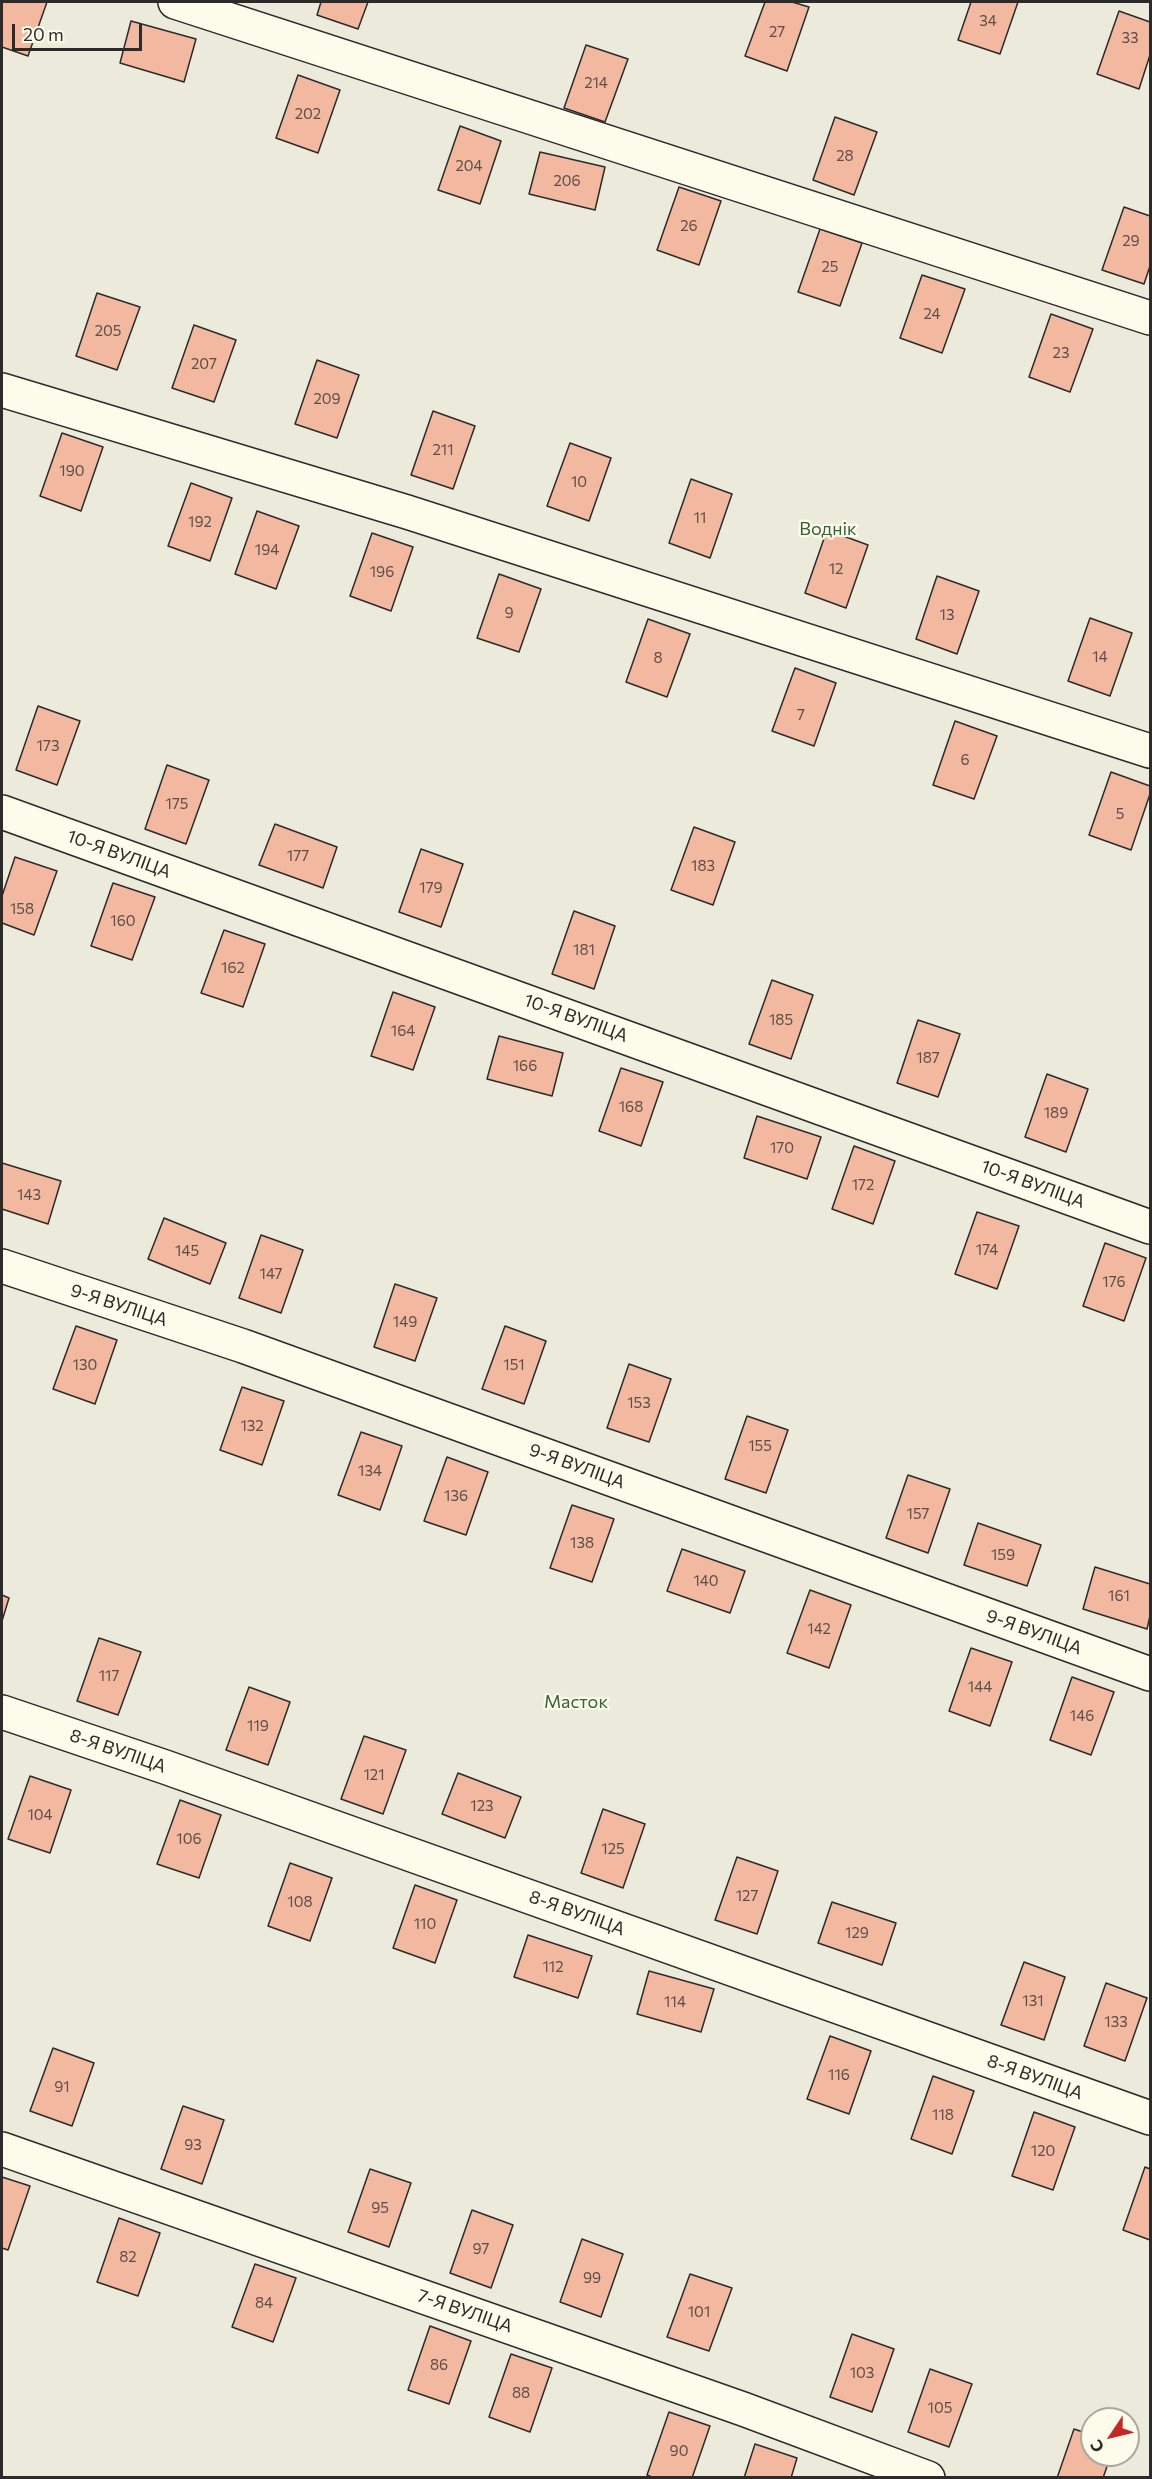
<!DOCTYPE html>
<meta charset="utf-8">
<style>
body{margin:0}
#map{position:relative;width:1152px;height:2479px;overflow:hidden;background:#fdfbea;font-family:Commissioner,sans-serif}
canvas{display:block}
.frame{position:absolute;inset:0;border:3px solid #2b2b2b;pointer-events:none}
.north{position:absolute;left:1080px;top:2407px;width:60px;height:60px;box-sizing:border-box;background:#fdfbea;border:2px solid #a9a89e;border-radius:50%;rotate:235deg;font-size:16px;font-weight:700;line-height:24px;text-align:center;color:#2b2b2b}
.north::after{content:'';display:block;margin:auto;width:21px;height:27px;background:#c62828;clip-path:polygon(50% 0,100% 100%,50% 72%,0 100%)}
.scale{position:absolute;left:12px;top:24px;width:130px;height:27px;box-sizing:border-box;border:3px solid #2b2b2b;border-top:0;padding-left:8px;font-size:18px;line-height:21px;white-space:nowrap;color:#2b2b2b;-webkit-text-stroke:4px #fdfbea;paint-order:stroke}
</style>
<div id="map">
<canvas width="1152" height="2479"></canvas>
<div class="frame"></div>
<div class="north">С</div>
<div class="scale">20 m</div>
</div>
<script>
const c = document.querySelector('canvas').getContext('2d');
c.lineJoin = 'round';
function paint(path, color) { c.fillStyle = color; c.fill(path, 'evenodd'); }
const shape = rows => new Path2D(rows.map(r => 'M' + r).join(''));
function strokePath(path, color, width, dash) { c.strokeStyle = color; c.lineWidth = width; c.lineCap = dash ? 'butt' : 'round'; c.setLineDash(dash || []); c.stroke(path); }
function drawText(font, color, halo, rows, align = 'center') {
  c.font = font + ' Commissioner,sans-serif'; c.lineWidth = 4.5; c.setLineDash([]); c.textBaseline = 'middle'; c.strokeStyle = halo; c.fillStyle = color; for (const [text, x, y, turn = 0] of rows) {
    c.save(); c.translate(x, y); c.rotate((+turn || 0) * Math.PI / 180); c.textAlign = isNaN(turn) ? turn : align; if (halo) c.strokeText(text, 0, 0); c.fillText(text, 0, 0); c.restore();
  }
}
const green = shape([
 [2,2,1150,2,1150,2477,2,2478,2,2],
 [1092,2419,1128,2419,1128,2455,1092,2455,1092,2419]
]);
paint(green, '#ecebdb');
strokePath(green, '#74746e', 1.5);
const building = shape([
 [2,2,47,2,28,56,2,47,2,2],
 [321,2,368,2,358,29,317,15,321,2],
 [765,2,792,2,809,7,787,71,745,56,765,2],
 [971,2,1018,2,1000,54,958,40,971,2],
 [1119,11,1150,22,1150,55,1139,89,1097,74,1119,11],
 [131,21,196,39,184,82,120,63,131,21],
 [586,45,628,59,605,122,564,108,586,45],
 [298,75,340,90,318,153,276,138,298,75],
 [835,117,877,132,854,195,813,180,835,117],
 [460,126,501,141,480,204,438,190,460,126],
 [540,152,605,167,595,210,529,194,540,152],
 [679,187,721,201,699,265,657,250,679,187],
 [1124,207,1150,216,1150,266,1144,284,1102,270,1124,207],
 [820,229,862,243,840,306,798,292,820,229],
 [922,275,965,289,942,353,900,338,922,275],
 [97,293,140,307,117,370,76,356,97,293],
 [1051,314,1093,329,1070,392,1029,377,1051,314],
 [194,325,236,340,214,402,172,388,194,325],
 [317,360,359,375,337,438,295,424,317,360],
 [433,411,475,426,453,489,411,475,433,411],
 [62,433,103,447,81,511,40,496,62,433],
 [570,443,611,458,589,521,547,506,570,443],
 [691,479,732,494,710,558,669,543,691,479],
 [191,483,232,498,210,561,168,546,191,483],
 [257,511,299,526,276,589,235,574,257,511],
 [827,530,868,545,846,608,805,593,827,530],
 [372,533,413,547,391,611,350,596,372,533],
 [499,574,541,589,519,652,477,638,499,574],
 [937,576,979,591,957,654,916,639,937,576],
 [1090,618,1132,633,1110,696,1068,681,1090,618],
 [648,619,690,634,667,697,626,682,648,619],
 [795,668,836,683,814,746,772,731,795,668],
 [38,706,80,721,57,785,16,770,38,706],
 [955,721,997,736,974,799,933,785,955,721],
 [167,765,209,780,186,844,145,829,167,765],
 [1111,772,1150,786,1150,794,1131,850,1089,835,1111,772],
 [275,824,337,847,323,888,259,865,275,824],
 [694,827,735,842,713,905,671,890,694,827],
 [421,849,463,864,441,927,399,912,421,849],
 [15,857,57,871,34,935,2,923,2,896,15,857],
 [113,883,155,897,132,960,91,946,113,883],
 [574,911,615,926,594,989,552,974,574,911],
 [224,930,265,944,243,1007,201,993,224,930],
 [772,980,813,995,791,1059,749,1044,772,980],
 [393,992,435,1007,413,1070,371,1056,393,992],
 [918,1020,960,1034,938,1097,897,1083,918,1020],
 [499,1036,563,1053,552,1096,487,1079,499,1036],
 [621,1068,663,1082,641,1146,599,1131,621,1068],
 [1047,1074,1088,1089,1066,1152,1025,1137,1047,1074],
 [757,1116,821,1137,807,1179,744,1158,757,1116],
 [854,1146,895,1161,873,1224,832,1209,854,1146],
 [2,1163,61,1181,48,1224,2,1209,2,1163],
 [977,1212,1019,1226,997,1289,955,1274,977,1212],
 [164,1218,226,1243,210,1284,148,1259,164,1218],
 [261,1235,303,1250,281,1313,239,1298,261,1235],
 [1105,1243,1146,1258,1124,1321,1083,1306,1105,1243],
 [395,1284,437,1298,415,1361,374,1347,395,1284],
 [76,1326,117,1340,95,1404,53,1389,76,1326],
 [505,1326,546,1341,524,1404,482,1389,505,1326],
 [629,1364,671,1379,649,1442,607,1428,629,1364],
 [242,1387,284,1401,262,1465,220,1450,242,1387],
 [747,1416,788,1430,766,1493,725,1479,747,1416],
 [361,1432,402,1446,380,1510,338,1495,361,1432],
 [447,1457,488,1472,466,1535,424,1521,447,1457],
 [908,1475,950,1489,928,1553,886,1538,908,1475],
 [572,1505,614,1519,592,1582,550,1568,572,1505],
 [978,1523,1041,1545,1027,1586,964,1565,978,1523],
 [682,1549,745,1571,730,1613,667,1591,682,1549],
 [1095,1567,1150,1584,1150,1616,1147,1629,1083,1609,1095,1567],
 [810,1590,851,1605,829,1668,787,1653,810,1590],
 [2,1595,9,1598,2,1621,2,1595],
 [99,1638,141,1652,118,1715,77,1701,99,1638],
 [971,1648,1012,1662,990,1726,949,1711,971,1648],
 [1072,1677,1114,1692,1091,1755,1050,1740,1072,1677],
 [249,1687,290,1702,268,1765,226,1750,249,1687],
 [364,1736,406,1750,383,1814,341,1799,364,1736],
 [458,1773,521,1797,505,1838,442,1814,458,1773],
 [30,1776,71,1790,50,1853,8,1839,30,1776],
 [180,1800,221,1815,199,1878,157,1864,180,1800],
 [603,1809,645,1824,623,1888,581,1873,603,1809],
 [737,1857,778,1871,757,1934,715,1920,737,1857],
 [290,1863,332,1878,310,1941,268,1926,290,1863],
 [415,1885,457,1900,435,1963,393,1948,415,1885],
 [832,1902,896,1923,882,1965,818,1943,832,1902],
 [528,1935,592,1956,578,1998,514,1977,528,1935],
 [1024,1962,1065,1977,1044,2040,1001,2025,1024,1962],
 [649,1971,714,1989,701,2032,637,2014,649,1971],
 [1106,1983,1147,1998,1125,2061,1084,2046,1106,1983],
 [830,2036,871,2051,849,2114,807,2099,830,2036],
 [53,2048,94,2063,72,2126,30,2111,53,2048],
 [933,2076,974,2091,952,2154,911,2139,933,2076],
 [183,2106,224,2120,202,2184,161,2169,183,2106],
 [1034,2112,1075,2127,1053,2190,1012,2176,1034,2112],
 [1145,2167,1150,2169,1150,2240,1123,2230,1145,2167],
 [370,2169,411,2183,389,2247,348,2232,370,2169],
 [2,2177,30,2186,8,2250,2,2248,2,2177],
 [472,2210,513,2225,491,2288,450,2273,472,2210],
 [119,2218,160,2233,138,2296,97,2282,119,2218],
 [582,2239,623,2254,601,2317,560,2302,582,2239],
 [255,2264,296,2278,273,2342,232,2327,255,2264],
 [690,2274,732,2288,709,2351,667,2337,690,2274],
 [430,2326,471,2341,449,2404,408,2390,430,2326],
 [852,2334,894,2349,872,2412,830,2397,852,2334],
 [511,2354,552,2368,530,2432,489,2417,511,2354],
 [930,2369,972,2384,949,2447,908,2432,930,2369],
 [669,2412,710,2426,692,2478,654,2478,647,2475,669,2412],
 [1074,2429,1092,2435,1092,2455,1111,2455,1103,2478,1057,2478,1074,2429],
 [755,2444,797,2458,791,2478,744,2478,755,2444]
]);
paint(building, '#f2b8a0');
strokePath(building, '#2b2b2b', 1.5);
const minor = shape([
 [175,2,1150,318],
 [2,390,407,512,1150,751],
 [2,812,1150,1227],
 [2,1266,243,1346,1150,1674],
 [2,1712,165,1767,1150,2118],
 [2,2149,743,2409,928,2478]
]);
strokePath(minor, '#2b2b2b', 36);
strokePath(minor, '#fdfbea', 33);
drawText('15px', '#5d4e48', null, [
 ["34",988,21],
 ["27",777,32],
 ["33",1130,38],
 ["214",596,83],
 ["202",308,114],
 ["28",845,156],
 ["204",469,166],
 ["206",567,181],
 ["26",689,226],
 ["29",1131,241],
 ["25",830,267],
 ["24",932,314],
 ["205",108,331],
 ["23",1061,353],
 ["207",204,364],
 ["209",327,399],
 ["211",443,450],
 ["190",72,471],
 ["10",579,482],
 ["11",700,518],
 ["192",200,522],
 ["194",267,550],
 ["12",836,569],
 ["196",382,572],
 ["9",509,613],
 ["13",947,615],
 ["14",1100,657],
 ["8",658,658],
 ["7",801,715],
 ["173",48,746],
 ["6",965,760],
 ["175",177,804],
 ["5",1120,814],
 ["177",298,856],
 ["183",703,866],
 ["179",431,888],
 ["158",22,909],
 ["160",123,921],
 ["181",584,950],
 ["162",233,968],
 ["185",781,1020],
 ["164",403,1031],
 ["187",928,1058],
 ["166",525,1066],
 ["168",631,1107],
 ["189",1056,1113],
 ["170",782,1148],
 ["172",863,1185],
 ["143",29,1195],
 ["174",987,1250],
 ["145",187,1251],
 ["147",271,1274],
 ["176",1114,1282],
 ["149",405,1322],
 ["130",85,1365],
 ["151",514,1365],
 ["153",639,1403],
 ["132",252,1426],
 ["155",760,1446],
 ["134",370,1471],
 ["136",456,1496],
 ["157",918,1514],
 ["138",582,1543],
 ["159",1003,1555],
 ["140",706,1581],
 ["161",1119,1596],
 ["142",819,1629],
 ["117",109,1676],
 ["144",980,1687],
 ["146",1082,1716],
 ["119",258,1726],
 ["121",374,1775],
 ["123",482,1806],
 ["104",40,1815],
 ["106",189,1839],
 ["125",613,1849],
 ["127",747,1896],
 ["108",300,1902],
 ["110",425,1924],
 ["129",857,1933],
 ["112",553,1967],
 ["131",1033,2001],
 ["114",675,2002],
 ["133",1116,2022],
 ["116",839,2075],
 ["91",62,2087],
 ["118",943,2115],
 ["93",193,2145],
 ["120",1043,2151],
 ["95",380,2208],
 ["97",481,2249],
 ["82",128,2257],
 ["99",592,2278],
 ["84",264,2303],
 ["101",699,2312],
 ["86",439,2365],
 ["103",862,2373],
 ["88",521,2393],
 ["105",940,2408],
 ["90",679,2451]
]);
drawText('18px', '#34623c', '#fdfbea', [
 ["Воднік",828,529],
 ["Масток",576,1702]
]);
drawText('18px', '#2b2b2b', '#fdfbea', [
 ["10-Я ВУЛІЦА",119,854,20],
 ["10-Я ВУЛІЦА",576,1018,20],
 ["10-Я ВУЛІЦА",1033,1184,20],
 ["9-Я ВУЛІЦА",119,1305,18],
 ["9-Я ВУЛІЦА",577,1466,20],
 ["9-Я ВУЛІЦА",1034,1632,20],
 ["8-Я ВУЛІЦА",118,1751,19],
 ["8-Я ВУЛІЦА",577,1913,20],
 ["8-Я ВУЛІЦА",1035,2077,20],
 ["7-Я ВУЛІЦА",465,2311,19]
]);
</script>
